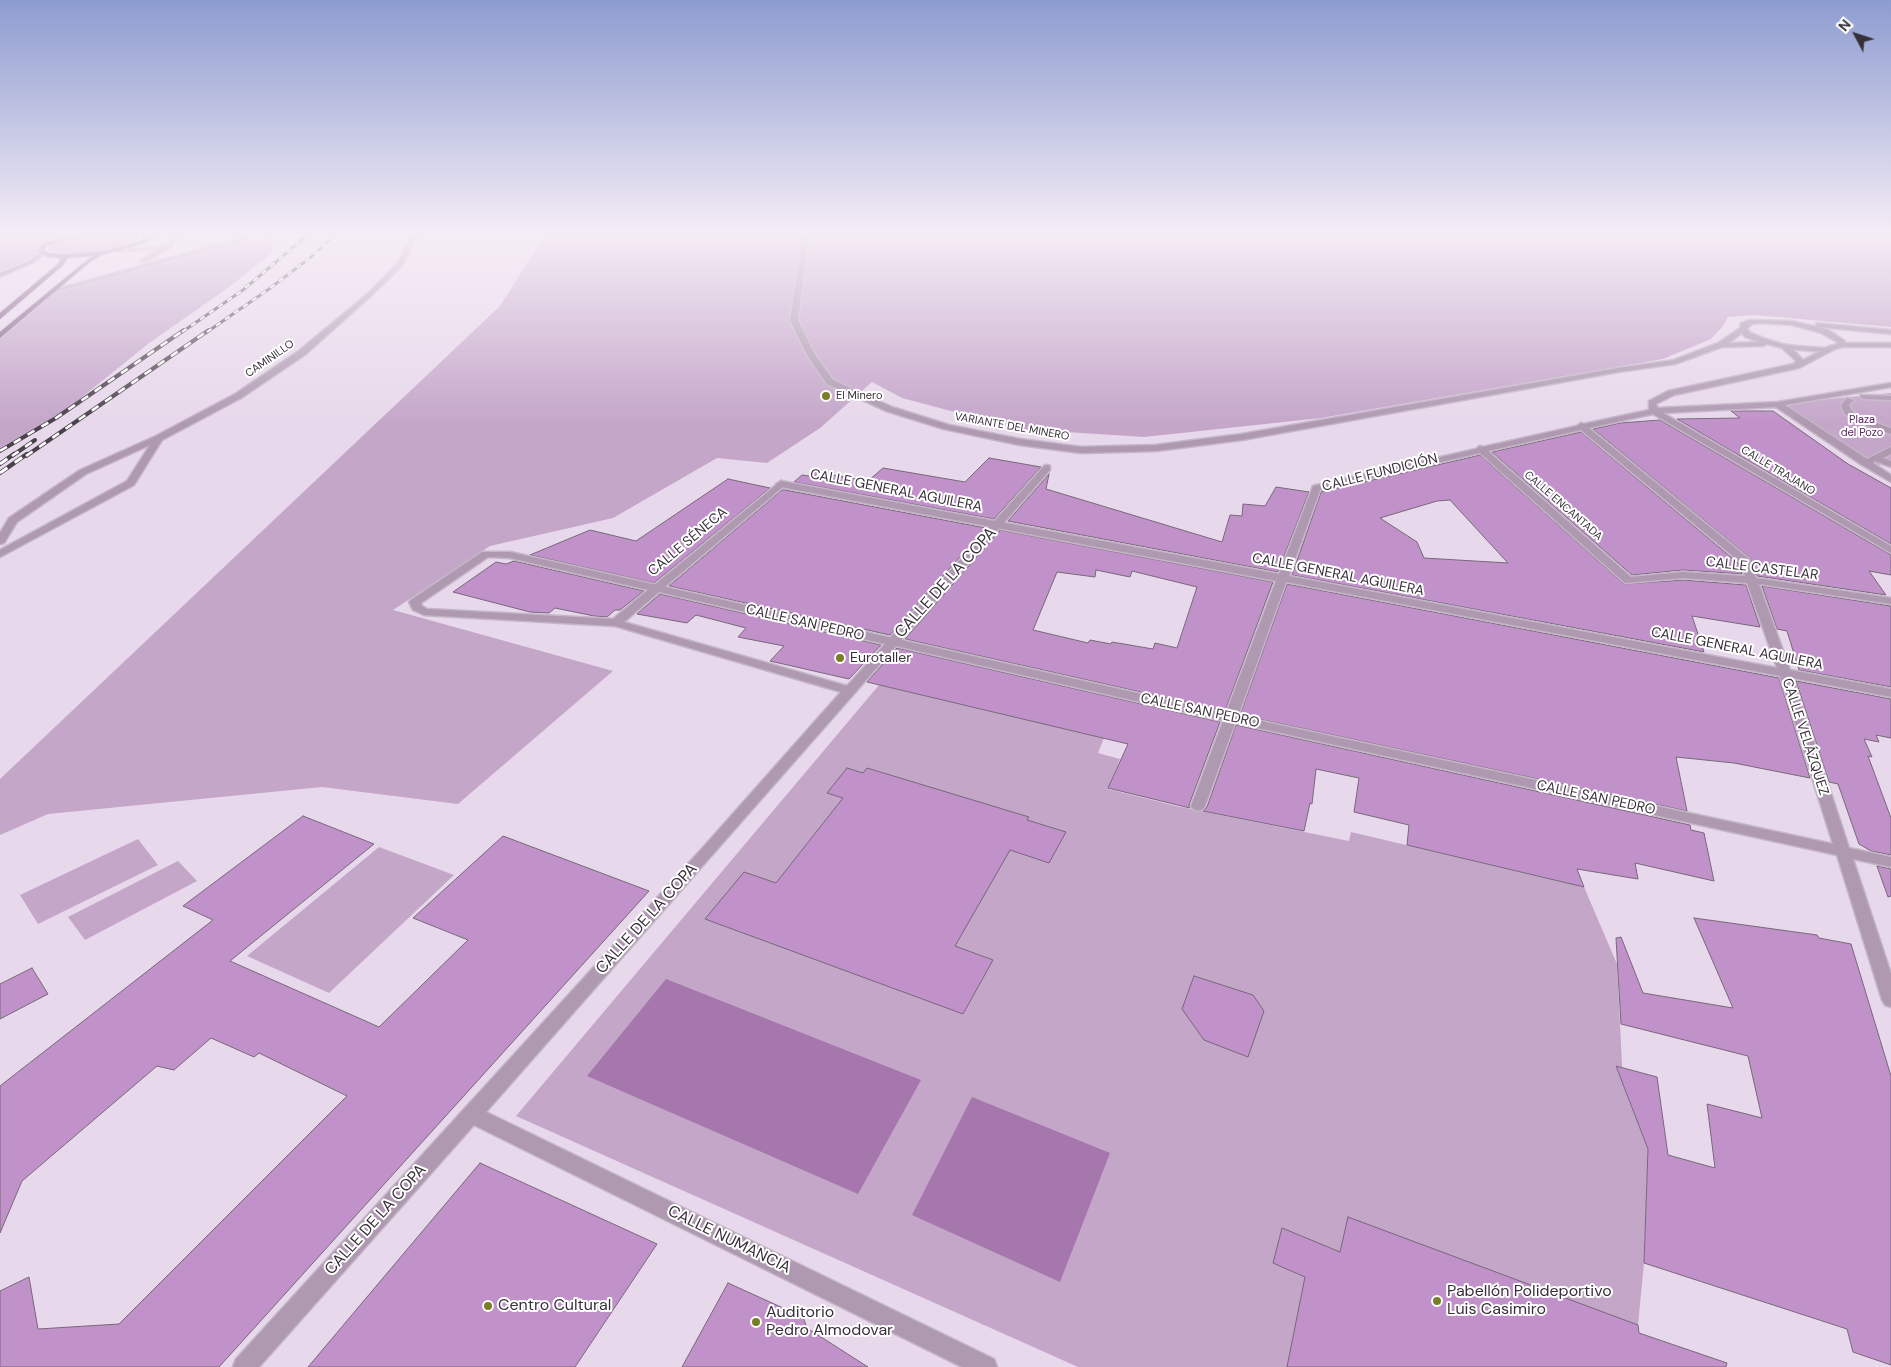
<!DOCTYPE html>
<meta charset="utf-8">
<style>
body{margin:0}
#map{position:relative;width:1891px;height:1367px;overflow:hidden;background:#e8d8eb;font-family:"DM Sans",sans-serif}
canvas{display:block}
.north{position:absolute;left:1831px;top:10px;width:50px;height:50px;-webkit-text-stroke:4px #fff;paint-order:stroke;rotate:310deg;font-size:14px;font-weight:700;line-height:20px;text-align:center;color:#373038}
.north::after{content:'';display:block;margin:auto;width:18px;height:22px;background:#373038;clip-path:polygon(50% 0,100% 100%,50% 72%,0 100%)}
</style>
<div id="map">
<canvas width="1891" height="1367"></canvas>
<div class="north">N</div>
</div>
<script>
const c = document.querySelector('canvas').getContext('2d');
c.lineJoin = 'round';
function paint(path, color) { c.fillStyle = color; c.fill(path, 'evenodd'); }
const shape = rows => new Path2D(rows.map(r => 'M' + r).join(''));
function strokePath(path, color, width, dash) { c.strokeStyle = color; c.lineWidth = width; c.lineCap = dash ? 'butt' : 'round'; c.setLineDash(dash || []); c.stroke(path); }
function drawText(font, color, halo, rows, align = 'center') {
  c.font = font + ' "DM Sans",sans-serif'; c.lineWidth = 4; c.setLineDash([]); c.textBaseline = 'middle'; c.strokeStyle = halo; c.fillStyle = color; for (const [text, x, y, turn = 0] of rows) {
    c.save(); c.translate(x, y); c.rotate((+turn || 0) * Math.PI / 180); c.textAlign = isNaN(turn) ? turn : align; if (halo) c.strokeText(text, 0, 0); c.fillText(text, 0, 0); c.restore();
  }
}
paint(shape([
 [0,232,35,233,48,239,49,243,43,246,43,253,10,272,0,271],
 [120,232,139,236,138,240,129,245,95,252,60,254,50,251,48,248,54,243,84,235],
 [547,232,1891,232,1891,327,1754,315,1728,317,1723,326,1711,339,1663,359,1321,418,1144,437,1019,429,902,398,872,382,820,428,767,463,717,458,613,518,490,546,393,610,613,671,458,804,322,787,48,814,0,835,0,779,500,306],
 [274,237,272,253,232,285,148,344,56,418,0,451,0,338,53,291,242,242],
 [1891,393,1891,466,1865,463,1778,404],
 [879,685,1104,738,1098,753,1120,759,1108,789,1176,806,1349,841,1351,832,1584,887,1617,964,1623,1084,1648,1149,1644,1263,1638,1325,1639,1367,1078,1367,516,1116],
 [138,839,158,865,38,924,20,895],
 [379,847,454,875,329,993,247,956],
 [178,861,197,881,85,940,68,917]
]), '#c4a6c9');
paint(shape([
 [666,979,921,1080,858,1194,587,1076],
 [972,1097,1110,1153,1060,1282,912,1215]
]), '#a577ac');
const building = shape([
 [1731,411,1773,411,1848,464,1891,488,1891,544,1677,419,1740,418,1731,411],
 [1660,420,1891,555,1891,575,1869,571,1886,595,1757,576,1750,558,1593,429,1620,423,1660,420],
 [1581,432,1738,563,1742,574,1683,570,1632,575,1492,452,1581,432],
 [1480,455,1624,584,1683,580,1746,585,1760,627,1692,616,1704,652,1292,575,1321,492,1480,455],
 [1450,500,1508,563,1424,558,1417,542,1380,518,1437,501,1450,500],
 [989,458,1041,467,994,519,794,482,802,475,809,476,815,472,868,481,883,468,965,482,989,458],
 [1049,474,1046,489,1222,542,1230,515,1242,516,1243,504,1265,506,1276,487,1309,492,1278,572,1008,521,1049,474],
 [728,479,770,488,654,583,530,555,590,530,636,541,728,479],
 [782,490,785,490,986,528,890,635,669,586,782,490],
 [1000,530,1273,582,1225,711,905,639,1000,530],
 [1096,570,1130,577,1132,571,1197,587,1177,648,1155,643,1153,649,1112,642,1111,644,1090,640,1088,643,1033,630,1057,572,1095,577,1096,570],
 [514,561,644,591,620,610,615,610,607,617,594,616,555,608,549,613,530,612,453,592,496,562,506,564,514,561],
 [1287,584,1779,678,1810,778,1734,763,1676,757,1687,811,1240,715,1287,584],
 [1762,586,1891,606,1891,687,1799,670,1787,631,1777,629,1762,586],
 [660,594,881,645,849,679,770,661,784,646,738,637,746,628,696,615,687,623,637,614,660,594],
 [897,648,1220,722,1189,805,1190,808,1108,788,1128,744,867,682,897,648],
 [1796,681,1891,699,1891,738,1876,735,1879,742,1864,739,1872,757,1868,756,1891,818,1891,855,1871,851,1859,844,1838,784,1829,782,1796,681],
 [1236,725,1690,825,1691,830,1704,833,1714,881,1635,863,1638,879,1577,869,1584,887,1407,845,1409,825,1354,812,1359,778,1316,769,1312,804,1310,803,1304,831,1203,811,1207,807,1236,725],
 [847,768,863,773,867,768,1029,817,1027,820,1066,832,1049,863,1010,850,955,946,993,960,963,1014,705,919,744,872,776,883,843,798,827,793,847,768],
 [303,816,374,844,230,961,379,1027,468,940,413,918,503,836,649,891,219,1367,0,1367,0,1291,29,1277,38,1329,119,1324,347,1096,259,1053,254,1057,211,1038,174,1070,157,1066,22,1181,0,1233,0,1086,213,920,183,906,303,816],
 [1877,866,1891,869,1891,896,1888,897,1877,866],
 [1694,918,1817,935,1819,938,1851,944,1891,1076,1891,1365,1853,1352,1847,1329,1644,1263,1648,1149,1616,1066,1657,1077,1668,1155,1715,1168,1707,1104,1762,1118,1748,1056,1621,1024,1616,938,1621,937,1643,993,1733,1008,1694,918],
 [32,968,48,994,0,1019,0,984,32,968],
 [1194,976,1253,995,1264,1011,1248,1057,1204,1040,1182,1009,1194,976],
 [480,1163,657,1244,575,1367,308,1367,480,1163],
 [1348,1217,1638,1325,1639,1333,1727,1363,1726,1367,1287,1367,1305,1277,1273,1263,1282,1228,1340,1252,1348,1217],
 [728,1283,803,1317,807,1328,868,1367,682,1367,728,1283]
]);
paint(building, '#c192c9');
strokePath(building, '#776879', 1);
const service = shape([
 [180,232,185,232,171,247,145,262,140,261,160,249,117,252,114,250,166,246,180,232],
 [248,232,254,232,242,241,55,292,50,291,238,239,248,232]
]);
const pedestrian = shape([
 [1047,465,1050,466,1050,470,896,646,888,646,886,643,888,640,1044,466,1047,465],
 [781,481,786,484,784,486,660,591,652,591,650,589,652,587,781,481]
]);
const minor = shape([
 [156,232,164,232,149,240,144,239,156,232],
 [413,232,419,232,402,266,370,297,306,354,241,398,162,440,134,485,0,557,0,550,127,481,150,445,86,474,17,522,4,543,0,544,0,533,9,518,80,470,156,436,235,394,300,350,366,295,397,264,413,232],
 [1837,343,1891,343,1891,347,1840,347,1836,345,1837,343],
 [1783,345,1789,345,1803,360,1830,346,1837,348,1799,368,1674,395,1656,404,1658,408,1778,402,1891,383,1891,387,1785,405,1867,459,1891,447,1891,454,1883,458,1891,461,1891,467,1875,461,1873,463,1891,475,1891,482,1862,465,1776,407,1663,413,1891,546,1891,553,1653,414,1589,428,1749,559,1756,578,1891,598,1891,604,1759,584,1790,670,1891,689,1891,697,1793,678,1849,848,1891,857,1891,867,1853,859,1891,974,1891,1007,1885,1005,1882,1000,1837,855,1235,723,1205,806,1203,809,1198,811,1193,809,1191,806,1223,721,896,646,486,1112,994,1359,997,1367,962,1367,474,1125,259,1367,233,1367,236,1359,707,843,841,692,615,626,424,615,413,610,409,602,411,600,482,552,510,552,1226,713,1276,581,781,487,776,484,781,481,1279,574,1313,486,1476,449,1480,446,1483,447,1577,426,1581,423,1584,424,1649,410,1649,401,1668,391,1793,364,1796,361,1783,349,1783,345],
 [1581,430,1740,562,1745,576,1683,572,1631,577,1488,451,1581,430],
 [1480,453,1625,583,1683,578,1747,583,1777,668,1289,576,1320,490,1480,453],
 [488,557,510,558,648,590,613,619,427,609,422,606,421,603,488,557],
 [1286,582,1780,676,1833,844,1238,716,1286,582],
 [659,592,885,644,847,686,624,622,659,592],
 [1861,395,1891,396,1891,400,1864,399,1860,397,1861,395],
 [1847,398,1854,400,1849,405,1851,410,1860,417,1891,428,1891,434,1854,421,1844,413,1841,405,1847,398]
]);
const tertiary = shape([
 [803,232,809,232,798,320,815,355,833,380,892,407,949,425,1020,439,1081,447,1156,445,1242,434,1618,368,1674,360,1718,343,1740,328,1741,323,1750,320,1792,321,1827,329,1845,341,1843,347,1824,352,1786,349,1767,344,1763,346,1722,347,1675,364,1618,372,1242,440,1156,451,1081,453,1020,445,944,429,886,411,827,384,807,355,790,320,803,232],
 [1762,323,1792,325,1821,333,1837,342,1837,344,1824,348,1786,345,1763,338,1751,333,1747,329,1752,324,1762,323],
 [1742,333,1745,337,1759,342,1729,343,1742,333],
 [1816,323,1891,330,1891,334,1819,327,1816,327,1816,323]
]);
const secondary = shape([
 [41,252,46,253,33,263,0,277,0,273,29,261,41,252]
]);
const primary = shape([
 [26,232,64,232,82,235,79,237,26,232]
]);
const trunk = shape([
 [84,232,98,232,59,242,45,247,44,250,49,253,66,254,104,251,141,241,144,236,138,232,146,232,151,236,145,243,102,255,91,261,0,338,0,332,92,256,68,258,62,266,0,319,0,313,58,264,61,258,48,257,38,252,41,245,55,239,84,232]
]);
strokePath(service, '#c5b6c7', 3);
strokePath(pedestrian, '#c5b6c7', 3);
strokePath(minor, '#c5b6c7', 3);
strokePath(tertiary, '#c5b6c7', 3);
strokePath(secondary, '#c5b6c7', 3);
strokePath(primary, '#c5b6c7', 3);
strokePath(trunk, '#c5b6c7', 2);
paint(service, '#ae99b1');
paint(pedestrian, '#ae99b1');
paint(minor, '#ae99b1');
paint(tertiary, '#ae99b1');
paint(secondary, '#96779a');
paint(primary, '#845f8a');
paint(trunk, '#7c5482');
const railFar2 = shape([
 [182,332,243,290,311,232],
 [207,332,269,289,311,257,338,232]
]);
const railFar1 = shape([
 [0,451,56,418,184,330],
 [12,456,35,440],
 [26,456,209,330]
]);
const rail = shape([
 [0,464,14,454],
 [0,473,27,454]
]);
strokePath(railFar2, '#4a424b', 3);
strokePath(railFar1, '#4a424b', 4);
strokePath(rail, '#4a424b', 4.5);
strokePath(railFar2, '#fff', 2, [5.5]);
strokePath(railFar1, '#fff', 2.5, [8]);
strokePath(rail, '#fff', 3, [9]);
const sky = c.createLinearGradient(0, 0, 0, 424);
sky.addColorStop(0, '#8d9cd0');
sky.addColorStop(0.55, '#f5edf6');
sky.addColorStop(1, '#f5edf600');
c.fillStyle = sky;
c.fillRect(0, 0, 1891, 424);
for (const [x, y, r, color] of [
 [826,396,5,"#7a7d27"],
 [840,658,5,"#7a7d27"],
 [1437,1301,5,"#7a7d27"],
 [488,1306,5,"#7a7d27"],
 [756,1322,5,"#7a7d27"]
]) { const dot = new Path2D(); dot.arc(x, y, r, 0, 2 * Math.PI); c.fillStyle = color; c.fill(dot); strokePath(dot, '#fff', 2); }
drawText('11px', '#373038', '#fff', [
 ["CAMINILLO",270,359,-35],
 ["VARIANTE DEL MINERO",1012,427,10],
 ["CALLE TRAJANO",1778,471,31],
 ["CALLE ENCANTADA",1563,506,41]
]);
drawText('11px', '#373038', '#fff', [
 ["El Minero",836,396]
], 'left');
drawText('11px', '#551c5f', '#fff', [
 ["Plaza",1862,420],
 ["del Pozo",1862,433]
]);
drawText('14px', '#373038', '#fff', [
 ["CALLE FUNDICIÓN",1380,473,-14],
 ["CALLE GENERAL AGUILERA",896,491,11],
 ["CALLE SÉNECA",688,542,-40],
 ["CALLE CASTELAR",1762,569,7],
 ["CALLE GENERAL AGUILERA",1338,575,11],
 ["CALLE SAN PEDRO",805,623,13],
 ["CALLE GENERAL AGUILERA",1737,649,11],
 ["CALLE SAN PEDRO",1200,711,12],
 ["CALLE VELÁZQUEZ",1805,737,72],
 ["CALLE SAN PEDRO",1596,798,12]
]);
drawText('14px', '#373038', '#fff', [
 ["Eurotaller",850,658]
], 'left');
drawText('16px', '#373038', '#fff', [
 ["CALLE DE LA COPA",946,583,-48],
 ["CALLE DE LA COPA",647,919,-48],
 ["CALLE DE LA COPA",376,1220,-48],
 ["CALLE NUMANCIA",729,1240,26]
]);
drawText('16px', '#373038', '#fff', [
 ["Pabellón Polideportivo",1447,1292],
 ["Luis Casimiro",1447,1310],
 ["Centro Cultural",498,1306],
 ["Auditorio",766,1313],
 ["Pedro Almodovar",766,1331]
], 'left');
</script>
